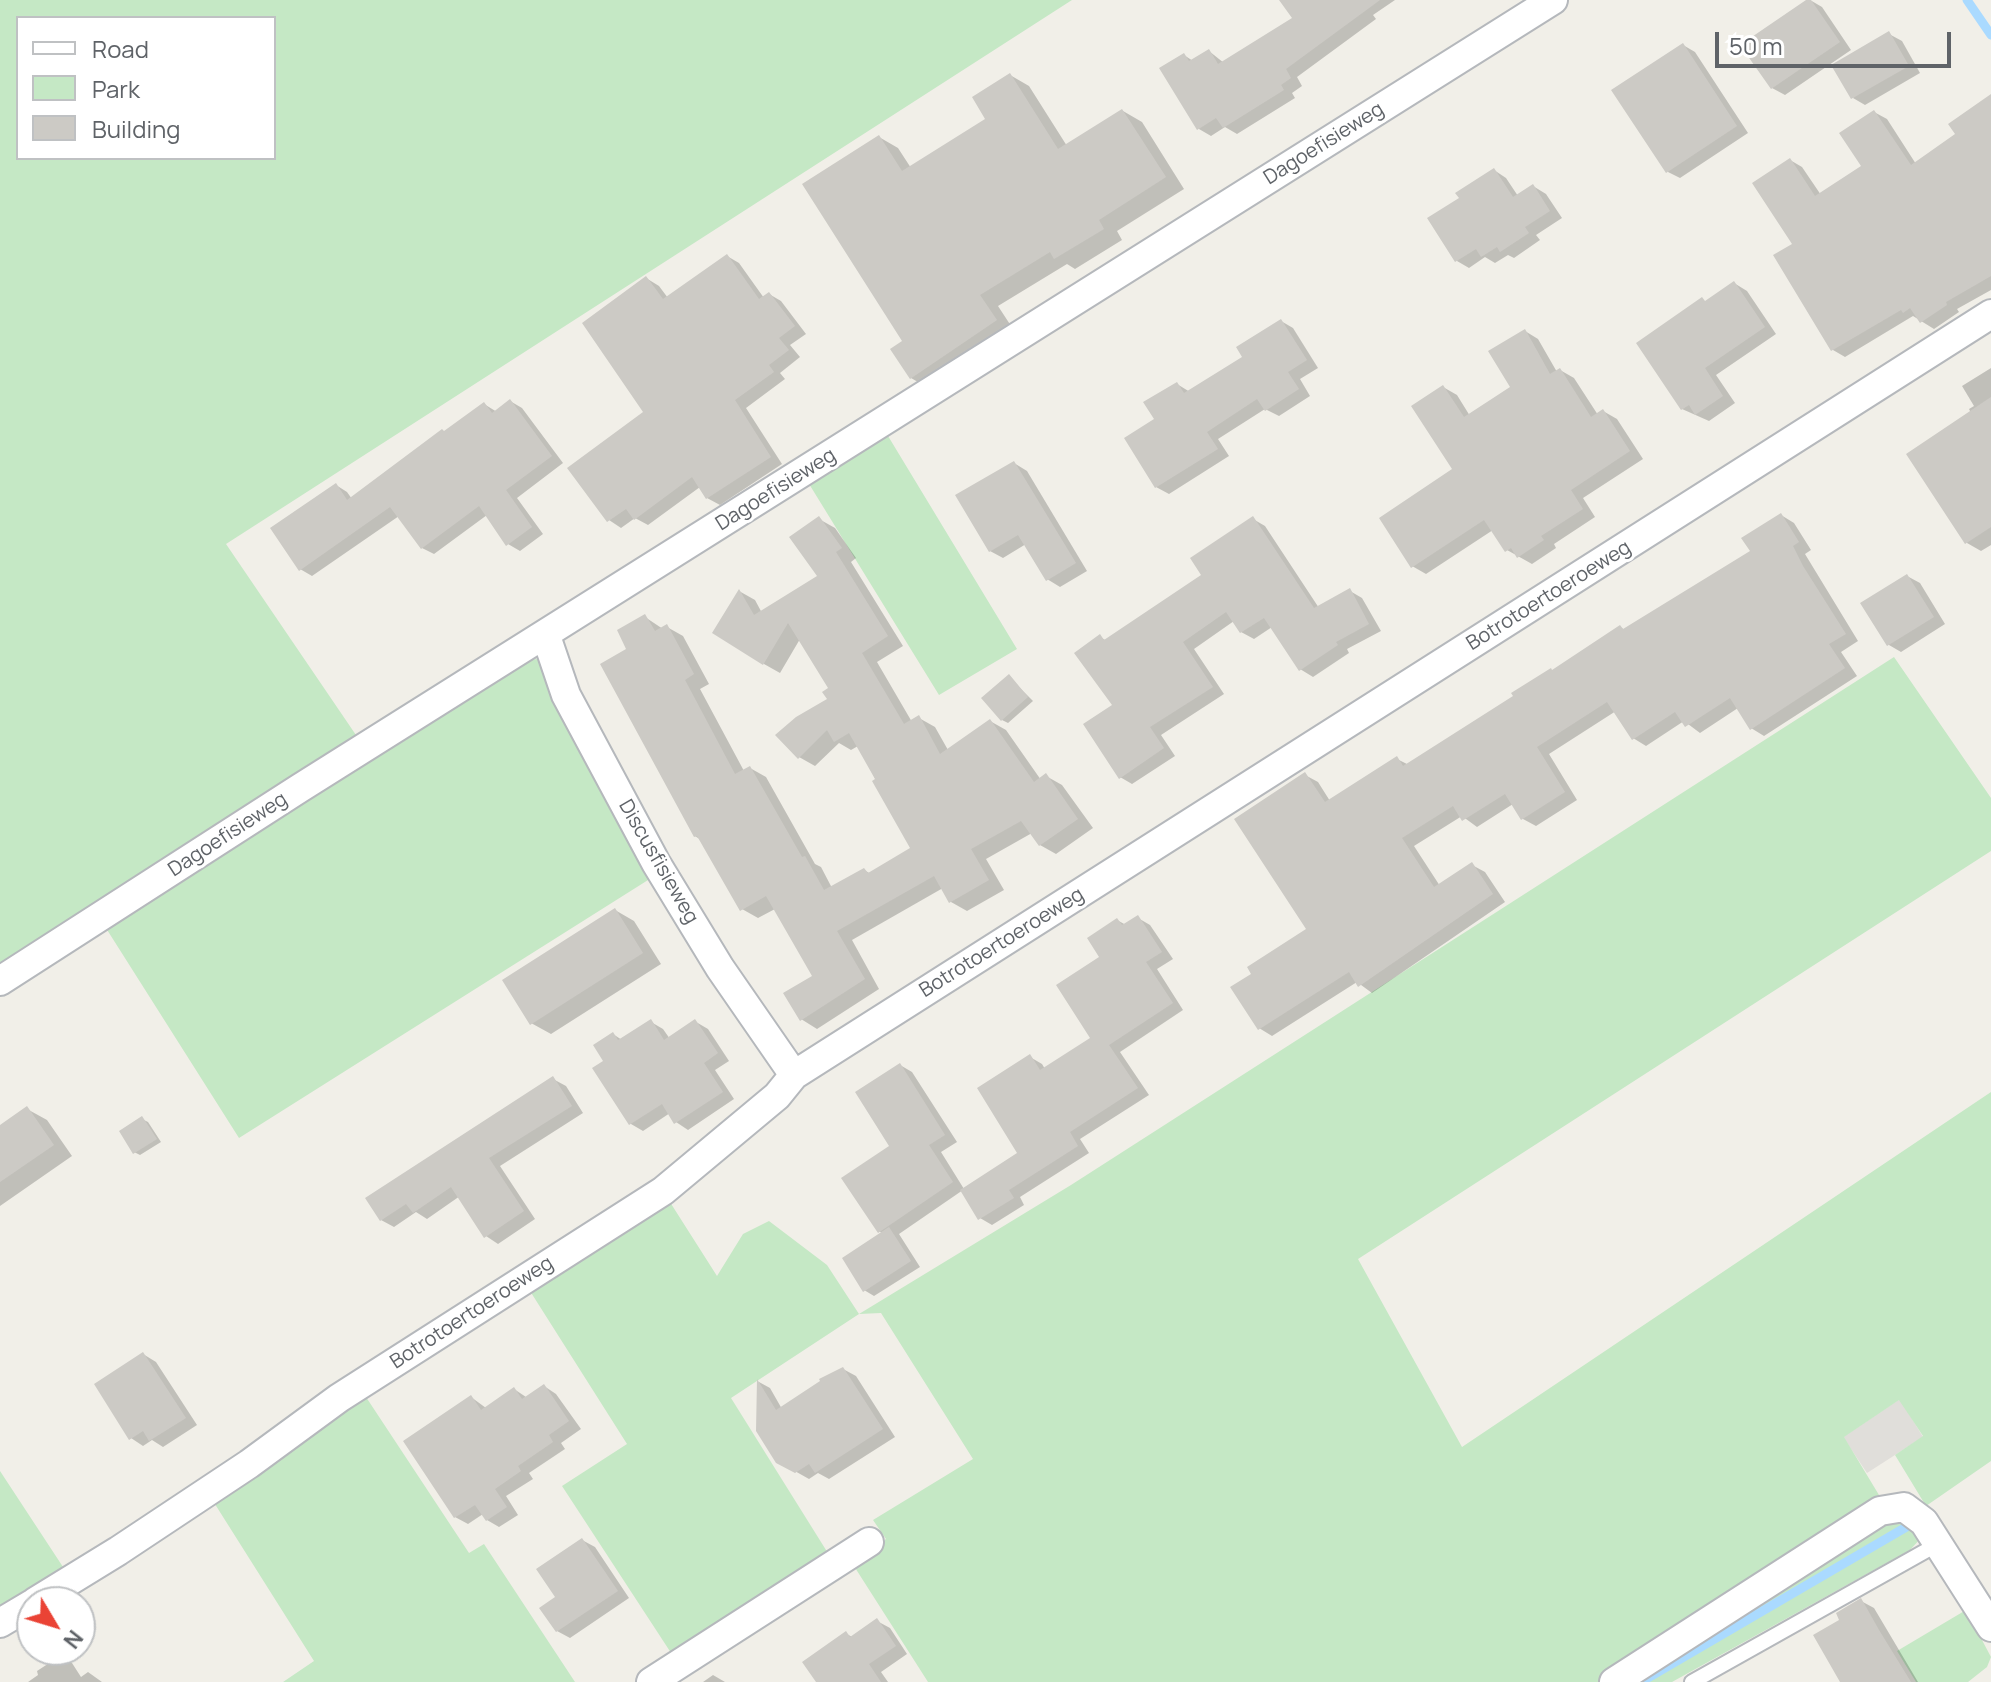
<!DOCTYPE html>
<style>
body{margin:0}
#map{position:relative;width:1991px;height:1682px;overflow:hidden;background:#f1efe8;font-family:Manrope,sans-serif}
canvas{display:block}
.legend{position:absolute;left:16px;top:16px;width:260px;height:144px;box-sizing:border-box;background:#fff;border:2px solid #bfc1c3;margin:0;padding:10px 14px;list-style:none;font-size:24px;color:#5f6368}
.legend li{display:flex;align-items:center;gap:16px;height:40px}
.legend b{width:40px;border:2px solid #bfc1c3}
.north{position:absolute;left:16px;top:1586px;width:80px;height:80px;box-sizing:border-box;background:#fff;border:2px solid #bfc1c3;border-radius:50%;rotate:128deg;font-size:22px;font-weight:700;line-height:32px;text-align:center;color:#5f6368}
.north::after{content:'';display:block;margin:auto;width:28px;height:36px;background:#ea4335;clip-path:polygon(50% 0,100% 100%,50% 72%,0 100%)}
.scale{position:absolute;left:1715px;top:32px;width:236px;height:36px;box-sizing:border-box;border:4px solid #5f6368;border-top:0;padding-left:10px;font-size:24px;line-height:28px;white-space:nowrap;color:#5f6368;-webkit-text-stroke:6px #fff;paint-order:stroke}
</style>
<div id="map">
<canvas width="1991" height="1682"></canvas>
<ul class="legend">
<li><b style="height:10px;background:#fff"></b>Road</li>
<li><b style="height:22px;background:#c5e8c5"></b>Park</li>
<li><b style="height:22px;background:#cccac5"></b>Building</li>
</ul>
<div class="north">N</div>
<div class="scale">50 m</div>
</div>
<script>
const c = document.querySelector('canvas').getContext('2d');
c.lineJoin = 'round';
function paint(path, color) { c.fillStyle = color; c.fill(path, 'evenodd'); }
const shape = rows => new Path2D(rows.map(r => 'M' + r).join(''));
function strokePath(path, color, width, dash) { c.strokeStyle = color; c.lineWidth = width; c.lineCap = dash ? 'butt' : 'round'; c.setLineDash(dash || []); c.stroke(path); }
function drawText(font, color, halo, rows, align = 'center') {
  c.font = font + ' Manrope,sans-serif'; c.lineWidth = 6; c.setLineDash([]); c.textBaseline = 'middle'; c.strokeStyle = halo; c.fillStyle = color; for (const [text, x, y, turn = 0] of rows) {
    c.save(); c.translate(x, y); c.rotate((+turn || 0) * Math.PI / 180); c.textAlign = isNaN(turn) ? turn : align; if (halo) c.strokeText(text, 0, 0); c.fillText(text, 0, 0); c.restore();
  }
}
paint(shape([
 [1900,1399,1923,1437,1867,1473,1843,1437]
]), '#e0deda');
paint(shape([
 [0,0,1072,0,226,544,358,738,0,966],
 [18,18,274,18,274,158,18,158],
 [885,431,1017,649,939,695,806,479],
 [1894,657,1991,798,1991,851,1358,1259,1462,1447,1991,1092,1991,1461,1926,1506,1895,1455,1923,1436,1899,1400,1844,1437,1882,1500,1598,1682,928,1682,852,1563,886,1539,873,1520,973,1459,881,1313,859,1314,731,1398,831,1558,675,1659,562,1486,627,1444,530,1291,668,1199,717,1276,743,1234,769,1221,827,1265,859,1314,1071,1185],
 [537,659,551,667,656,875,239,1138,104,925,522,661],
 [364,1394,469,1553,484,1544,575,1682,283,1682,314,1661,213,1501],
 [0,1471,65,1570,0,1611],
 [1884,1518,1910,1521,1921,1538,1910,1550,1672,1682,1625,1682],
 [1966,1610,1991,1657,1987,1667,1968,1682,1916,1682,1897,1651]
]), '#c5e8c5');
paint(shape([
 [1282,0,1395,0,1373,15,1376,19,1297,77,1302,86,1292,93,1295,98,1237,134,1225,127,1211,136,1199,129,1184,55,1193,61,1209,51,1224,63,1295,19],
 [1810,0,1822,7,1851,50,1785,95,1772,88],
 [1889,34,1902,41,1920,73,1865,105,1853,98],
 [1683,45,1695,52,1748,133,1680,178,1668,172],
 [1010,75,1029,86,1067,146,1123,111,1142,122,1184,189,1117,231,1122,240,1075,269,1067,264,998,306,1015,332,930,389,911,378,879,137,898,148,911,168,988,120],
 [1991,96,1991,290,1957,309,1959,312,1934,329,1913,316,1845,357,1833,350,1795,244,1790,160,1802,167,1821,195,1864,167,1874,112,1887,119,1916,164,1958,135],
 [1494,170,1506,178,1518,196,1533,186,1546,194,1562,218,1536,235,1540,240,1514,258,1508,255,1495,263,1485,257,1469,268,1457,261,1461,199],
 [727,256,739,263,764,298,769,294,781,301,806,334,790,345,800,357,780,373,785,379,746,408,782,464,720,505,707,498,700,487,648,525,635,518,621,528,609,520,646,413,646,278,659,286,668,298],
 [1734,283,1747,291,1776,334,1716,375,1735,403,1709,421,1682,409,1707,302],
 [1281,321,1293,328,1318,368,1300,379,1310,396,1279,416,1265,409,1218,439,1229,456,1169,494,1156,487,1156,420,1177,384,1190,392,1244,358],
 [1525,331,1538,339,1557,372,1560,370,1574,378,1598,415,1603,411,1617,419,1643,459,1583,498,1595,517,1554,544,1556,548,1532,564,1507,550,1493,530,1426,574,1412,566,1455,470,1443,387,1457,395,1470,416,1512,387],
 [1991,368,1991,545,1981,551,1967,543,1971,413,1969,409,1974,406,1962,386],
 [510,401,522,408,563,463,517,498,543,534,520,551,508,544,487,515,434,554,422,548,399,516,312,576,300,569,336,485,347,492,352,499,484,404,497,412],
 [1014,463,1027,471,1087,571,1060,587,1047,579,1026,544,1003,558,990,551],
 [1781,515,1794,523,1811,550,1805,554,1858,641,1841,652,1857,676,1764,736,1751,728,1738,708,1700,733,1684,721,1646,746,1633,738,1616,711,1549,754,1577,800,1536,826,1523,819,1513,804,1477,827,1462,816,1414,846,1440,886,1472,865,1485,872,1505,902,1372,993,1357,982,1272,1036,1259,1028,1254,974,1309,930,1305,775,1318,782,1330,801,1397,759,1409,765,1620,627,1625,630,1752,552],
 [819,519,835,528,856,558,851,562,903,646,877,662,912,722,919,718,935,727,948,750,990,721,1006,730,1041,780,1046,776,1062,785,1093,828,1056,854,1040,845,1032,833,986,859,1004,890,967,911,951,902,943,888,852,940,879,989,817,1029,801,1019,815,977,775,909,758,918,742,909,701,840,695,836,629,650,645,617,663,629,667,627,683,636,709,684,700,689,744,771,750,768,766,777,815,864,821,867,832,888,864,870,871,874,912,849,858,746,851,750,839,743,815,766,799,757,829,700,831,689,800,639,780,673,764,664,739,591,755,600,762,613,819,577],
 [1253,519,1265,526,1319,608,1350,591,1362,598,1381,631,1347,649,1349,653,1313,677,1300,669,1272,627,1254,639,1241,632,1234,621,1194,649,1224,694,1161,735,1175,756,1132,784,1120,777,1115,705,1100,637,1107,641,1204,576],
 [1907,576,1920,583,1945,624,1901,652,1889,645,1863,603],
 [1009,677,1033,701,1008,723,1002,720],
 [615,910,634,921,661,964,551,1034,531,1023],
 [1138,918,1150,925,1173,959,1157,969,1183,1010,1120,1052,1149,1095,1080,1139,1089,1153,1020,1197,1024,1205,992,1225,980,1218,963,1190,899,1234,920,1267,874,1296,864,1290,883,1234,879,1231,892,1147,900,1065,912,1072,957,1142,941,1152,964,1189,1020,1154,1030,1057,1042,1064,1045,1069,1093,1039,1102,957,1117,920,1126,925],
 [651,1022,663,1029,670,1039,696,1022,708,1029,729,1061,715,1070,734,1099,688,1130,676,1122,670,1113,643,1131,631,1124,606,1062,613,1034,622,1040],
 [553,1079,566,1086,583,1113,500,1166,535,1219,498,1244,486,1236,460,1196,427,1219,416,1212,394,1227,381,1220],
 [27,1109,47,1120,72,1156,0,1206,0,1128],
 [142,1119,148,1122,161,1142,140,1155,134,1152],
 [143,1354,156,1362,197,1425,163,1447,152,1440,143,1446,131,1438],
 [843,1369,856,1376,895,1437,829,1479,818,1473,809,1479,777,1461,758,1430,759,1382,770,1388,782,1409],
 [544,1386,556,1394,581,1429,561,1443,565,1449,529,1473,533,1479,506,1496,518,1515,499,1527,487,1520,483,1514,468,1524,455,1517,471,1397,486,1408,514,1389,526,1397],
 [582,1540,595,1547,629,1598,570,1638,557,1631,558,1598],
 [1861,1601,1874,1608,1918,1682,1842,1682,1842,1621],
 [877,1621,890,1628,907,1654,881,1672,888,1682,819,1682,847,1634,852,1637],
 [60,1656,72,1663,81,1677,88,1672,102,1682,28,1682,38,1675,37,1671],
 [713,1675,725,1682,703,1682]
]), '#0003');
strokePath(shape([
 [1967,0,1991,35],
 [1641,1682,1908,1526]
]), '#aadaff', 9);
paint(shape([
 [1279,0,1380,0,1286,69,1291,78,1281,85,1284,90,1223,128,1216,118,1197,130,1159,68,1184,53,1189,61,1209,49,1218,64,1292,18],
 [1806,0,1811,0,1840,42,1771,89,1740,45],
 [1889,31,1909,66,1851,99,1831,65],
 [1683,43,1737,126,1666,173,1611,90],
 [1010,73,1058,149,1122,109,1166,177,1099,220,1104,229,1054,259,1050,252,980,295,997,320,910,379,890,349,902,341,802,184,879,135,902,171,985,119,972,97],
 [1991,94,1991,276,1946,302,1947,305,1920,323,1910,308,1903,313,1901,310,1831,351,1773,255,1792,244,1752,183,1790,158,1815,196,1861,166,1839,133,1874,110,1911,165,1955,134,1948,124],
 [1494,168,1513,197,1533,184,1550,211,1525,227,1529,233,1500,252,1497,247,1481,257,1476,249,1455,262,1427,218,1459,198,1455,193],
 [727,254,759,299,769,292,795,326,779,338,789,350,769,365,774,372,735,400,771,457,706,499,692,477,634,520,626,509,607,522,567,468,643,412,582,323,646,276,663,299],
 [1734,281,1765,327,1705,368,1723,396,1695,415,1689,405,1681,410,1636,343,1702,297,1705,301],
 [1281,319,1307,360,1288,372,1299,389,1265,411,1257,399,1207,432,1218,449,1155,488,1124,438,1154,419,1143,402,1177,382,1184,393,1242,357,1236,347],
 [1525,329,1550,374,1560,368,1591,417,1603,409,1630,451,1571,490,1583,509,1541,536,1544,540,1517,558,1511,548,1505,552,1484,520,1411,568,1379,518,1452,469,1411,406,1443,385,1464,417,1510,387,1488,351],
 [1991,397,1991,527,1965,544,1906,454],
 [510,399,552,456,506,490,532,527,506,546,479,506,421,549,390,507,299,571,270,528,336,483,347,500,442,429,444,431,484,402,492,413],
 [1014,461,1076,563,1046,581,1018,535,989,552,955,495],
 [1781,513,1799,542,1793,546,1803,566,1846,634,1829,644,1845,668,1750,730,1730,698,1685,727,1675,712,1632,740,1607,702,1537,747,1565,792,1521,820,1505,794,1462,821,1453,806,1402,838,1434,887,1472,862,1493,894,1358,987,1349,972,1258,1030,1230,987,1251,974,1247,967,1306,929,1234,819,1305,772,1325,802,1397,756,1403,766,1513,696,1511,693,1551,668,1552,670,1620,625,1623,629,1750,551,1741,538],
 [819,516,842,548,836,552,888,636,862,653,904,724,919,715,940,754,990,719,1034,782,1046,773,1078,819,1039,846,1021,821,971,849,989,880,949,903,934,876,837,931,865,979,800,1021,783,993,812,976,766,896,740,911,697,836,694,837,600,664,626,649,617,630,645,614,655,631,667,624,694,674,685,680,735,774,750,766,802,857,805,856,824,890,864,868,868,873,910,848,872,781,875,779,849,733,834,742,827,730,798,759,775,735,796,717,827,699,822,692,828,688,788,623,763,665,712,633,739,589,754,615,817,576,789,537],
 [1253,516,1314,608,1350,588,1369,624,1336,642,1338,645,1299,671,1264,618,1240,633,1226,612,1183,642,1213,687,1150,727,1164,748,1119,779,1083,724,1112,705,1074,653,1100,634,1104,640,1201,575,1190,558],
 [1907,574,1934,617,1887,646,1860,603],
 [1009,674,1028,697,1001,721,981,698],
 [615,908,643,953,530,1025,502,980],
 [1138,915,1162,952,1146,962,1173,1003,1109,1045,1138,1088,1070,1132,1078,1146,1009,1190,1014,1198,978,1220,960,1190,1017,1153,977,1088,1030,1054,1040,1070,1090,1038,1056,985,1099,957,1087,938,1117,918,1122,925],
 [651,1019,664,1040,695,1019,718,1053,704,1063,723,1092,674,1124,662,1104,629,1125,592,1068,603,1061,593,1045,613,1032,618,1040],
 [900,1063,945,1135,929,1145,953,1182,878,1233,841,1178,889,1146,855,1092],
 [553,1076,572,1106,489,1158,524,1211,484,1238,451,1187,413,1213,406,1204,380,1221,365,1198],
 [27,1106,54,1145,0,1182,0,1125],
 [142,1116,157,1139,133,1154,119,1131],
 [889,1227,911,1261,863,1292,842,1258],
 [143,1352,186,1418,149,1441,143,1431,129,1440,94,1384],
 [843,1367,883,1429,815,1473,809,1464,795,1473,776,1463,756,1431,757,1379,776,1410,820,1381,819,1379],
 [544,1384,569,1421,549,1435,553,1442,518,1466,521,1471,495,1489,507,1507,486,1521,475,1505,454,1518,403,1441,471,1395,481,1410,514,1387,522,1399],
 [582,1538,618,1591,556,1632,539,1608,555,1597,536,1569],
 [1861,1598,1879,1630,1911,1682,1840,1682,1813,1635,1839,1620,1836,1613],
 [877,1618,896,1646,869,1664,881,1682,816,1682,802,1662,846,1631,850,1637]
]), '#cccac5');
const lane = shape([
 [1692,1682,1938,1544]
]);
const street = shape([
 [546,636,566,695,656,863,720,968,794,1075],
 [0,981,300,788,1553,0],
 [35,1602,118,1551,249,1464,339,1398,663,1191,777,1096,794,1075,1991,314],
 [0,1623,32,1604],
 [651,1682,869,1542],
 [1614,1682,1880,1511,1904,1507,1924,1522,1991,1627]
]);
strokePath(lane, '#b5b8bc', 18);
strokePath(street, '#b5b8bc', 32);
strokePath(lane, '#fff', 14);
strokePath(street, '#fff', 28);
drawText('20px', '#5f6368', '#fff', [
 ["Dagoefisieweg",1324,144,-32],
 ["Dagoefisieweg",776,490,-32],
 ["Botrotoertoeroeweg",1549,596,-32],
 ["Dagoefisieweg",228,835,-33],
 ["Discusfisieweg",658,862,60],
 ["Botrotoertoeroeweg",1002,943,-32],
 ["Botrotoertoeroeweg",472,1313,-33]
]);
</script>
